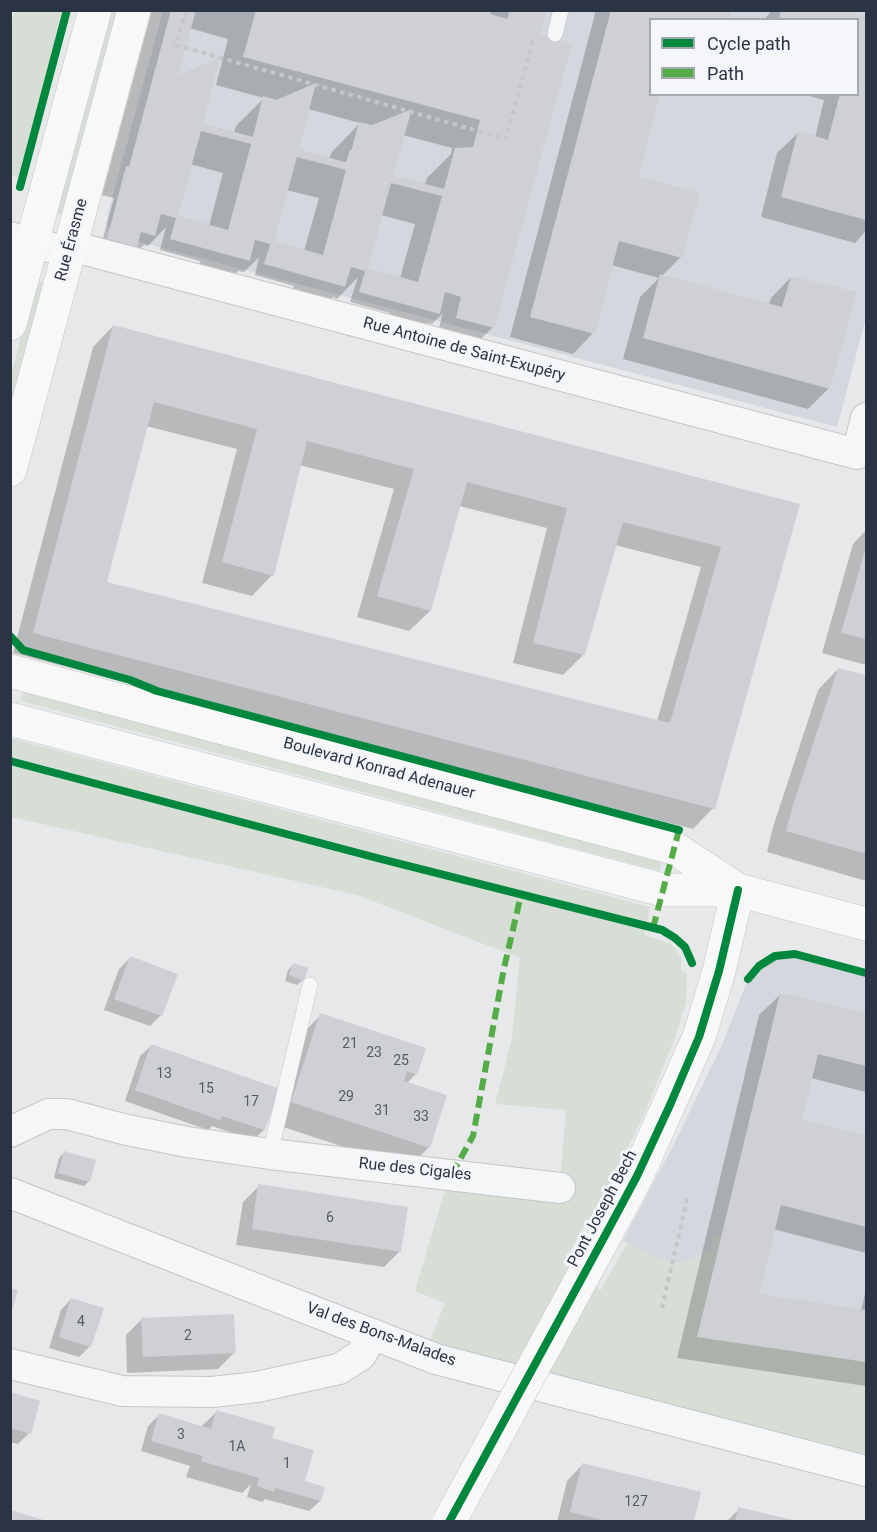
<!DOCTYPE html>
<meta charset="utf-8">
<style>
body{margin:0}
#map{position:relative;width:877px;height:1532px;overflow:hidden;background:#e6e8ea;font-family:Roboto,sans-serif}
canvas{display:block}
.frame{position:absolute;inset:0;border:12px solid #2b3445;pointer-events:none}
.legend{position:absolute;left:649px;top:18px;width:210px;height:78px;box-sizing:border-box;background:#f4f6f9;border:2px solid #a4a8b1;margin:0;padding:8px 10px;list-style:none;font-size:18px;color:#2b3445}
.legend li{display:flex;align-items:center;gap:12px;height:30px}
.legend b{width:30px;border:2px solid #a4a8b1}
</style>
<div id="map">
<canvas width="877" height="1532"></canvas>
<div class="frame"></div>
<ul class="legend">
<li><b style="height:8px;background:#00873e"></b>Cycle path</li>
<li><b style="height:8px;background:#54ac47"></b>Path</li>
</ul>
</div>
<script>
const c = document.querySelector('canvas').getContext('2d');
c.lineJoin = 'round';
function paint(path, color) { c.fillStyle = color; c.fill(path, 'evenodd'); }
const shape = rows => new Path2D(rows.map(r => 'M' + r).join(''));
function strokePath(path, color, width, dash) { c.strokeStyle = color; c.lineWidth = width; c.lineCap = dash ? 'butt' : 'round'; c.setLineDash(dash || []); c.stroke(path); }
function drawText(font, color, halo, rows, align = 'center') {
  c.font = font + ' Roboto,sans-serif'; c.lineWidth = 6; c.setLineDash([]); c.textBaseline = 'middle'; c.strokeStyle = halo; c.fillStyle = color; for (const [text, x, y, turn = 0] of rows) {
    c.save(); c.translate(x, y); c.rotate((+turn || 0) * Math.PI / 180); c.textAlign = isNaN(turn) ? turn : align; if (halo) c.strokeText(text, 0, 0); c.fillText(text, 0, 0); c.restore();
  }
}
paint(shape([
 [163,11,866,11,866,318,837,427,113,235,106,224,109,209],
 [650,20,858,20,858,94,650,94],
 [795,954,866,973,866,1362,697,1337,715,1236,710,1251,681,1264,661,1260,623,1241,674,1144,722,1045,748,979,759,966,775,956]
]), '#d4d7dd');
paint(shape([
 [15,11,67,11,23,178,10,175,10,27],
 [108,11,121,11,63,214,59,214,57,212],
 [40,281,46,283,11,423,11,375,35,285],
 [24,689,663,857,660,871,21,701],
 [10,738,650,907,644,935,670,943,677,951,681,957,681,971,687,974,686,1002,676,1035,642,1119,591,1223,587,1221,563,1264,601,1290,627,1243,661,1260,681,1264,710,1251,715,1235,721,1236,697,1337,866,1362,866,1454,567,1381,429,1343,445,1303,415,1291,447,1183,559,1193,566,1110,495,1104,512,1038,520,958,357,895,11,817]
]), '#d6ded6');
paint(shape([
 [152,10,471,10,489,16,491,10,545,10,538,35,493,327,472,348,436,338,443,313,432,324,428,323,410,341,384,334,390,313,350,302,358,277,337,299,333,297,316,314,288,307,294,286,255,275,259,257,244,272,238,271,220,288,194,281,200,261,160,250,166,227,148,246,144,245,125,263,98,256,114,198,102,195],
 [189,28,228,39,216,85,264,98,236,126,234,133,201,124,177,74],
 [308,109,360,123,332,152,329,159,297,150],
 [403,135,452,148,451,154,427,178,425,185,391,176],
 [350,150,353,150,347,170,344,170],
 [190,164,223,173,209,226,176,217],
 [286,190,319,198,304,251,272,242],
 [381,215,415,224,400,278,366,269],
 [596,10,730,10,650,20,650,94,637,178,681,257,662,276,769,305,771,298,791,277,829,388,808,409,623,359,640,297,659,278,611,265,593,333,573,354,510,337],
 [772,10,837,10,866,18,866,231,855,243,761,217,777,153,798,133,815,138,824,100,802,94,858,94,858,20,764,20],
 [113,326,798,505,713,808,693,829,13,653,93,347],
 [146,426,237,449,202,583,252,596,272,575,299,465,394,489,357,617,409,631,430,611,459,506,547,528,513,663,563,675,584,654,615,545,701,567,657,721,105,583],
 [866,530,866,665,822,653,853,544],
 [838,669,866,677,866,881,767,852,773,827,818,690],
 [130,958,161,1015,150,1026,104,1010,119,969],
 [293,965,303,980,297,985,285,981,288,970],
 [780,995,866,1014,866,1092,811,1078,800,1121,866,1138,866,1253,773,1229,757,1295,861,1311,866,1289,866,1386,677,1358,759,1015],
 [321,1015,416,1074,406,1084,429,1147,408,1168,271,1123,300,1036],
 [151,1046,264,1130,253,1140,212,1126,208,1130,125,1101,140,1056],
 [64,1153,89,1181,84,1186,54,1178,59,1158],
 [259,1186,400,1251,384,1267,236,1245,243,1202],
 [71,1299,90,1346,79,1357,49,1348,61,1310],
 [142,1319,234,1353,218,1369,127,1373,126,1335],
 [10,1394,29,1433,18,1444,10,1442],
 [216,1412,269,1443,320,1501,309,1511,265,1499,262,1502,247,1497,251,1484,242,1493,186,1477,190,1466,141,1451,148,1426,159,1415,201,1427],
 [583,1464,692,1522,557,1522,567,1481],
 [739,1509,794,1522,726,1522]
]), '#0003');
paint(shape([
 [171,10,196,10,179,73,182,74,220,57,203,123,253,137,263,96,276,100,316,83,299,149,348,163,359,122,372,125,412,109,393,175,444,189,455,148,473,147,480,120,243,57,256,10,476,10,507,19,510,10,547,10,540,34,572,43,494,328,456,318,461,297,445,292,440,314,359,292,365,271,351,267,345,287,264,264,270,244,255,240,250,261,170,239,176,218,161,214,155,236,141,232,137,247,107,239,126,166,129,167],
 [201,131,251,144,228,230,178,216],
 [297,157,346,170,323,255,274,241],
 [391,183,442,196,418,282,368,268],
 [611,10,731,10,729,20,650,20,650,94,660,94,638,177,700,193,682,258,619,241,595,334,530,317],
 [781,10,843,10,866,17,866,220,781,197,798,131,828,140,840,94,858,94,858,20,779,20],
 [660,274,782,307,791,276,857,292,830,389,643,338],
 [113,325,800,504,715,809,33,633],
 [154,402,257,429,222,562,274,576,307,441,414,469,377,596,431,611,467,482,567,508,533,643,585,655,623,522,721,547,670,723,107,582],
 [866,547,866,639,841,633],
 [838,668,866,675,866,854,786,831,793,805],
 [130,956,178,974,162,1016,114,999],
 [293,963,308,968,304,981,289,975],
 [780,993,866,1013,866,1066,818,1054,802,1120,866,1136,866,1227,781,1205,759,1294,866,1310,866,1362,697,1337],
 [320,1013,426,1048,417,1075,407,1071,404,1081,447,1095,430,1148,291,1102],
 [151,1044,280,1089,265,1130,222,1116,220,1120,135,1090],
 [64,1151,96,1160,90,1182,58,1173],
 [258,1184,408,1207,401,1252,252,1229],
 [10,1288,18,1290,11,1314,10,1314],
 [71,1298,104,1308,91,1347,59,1337],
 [234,1314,236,1353,143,1357,141,1318],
 [10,1392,40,1401,31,1434,10,1428],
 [216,1410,275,1427,272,1438,314,1450,305,1481,325,1487,321,1501,275,1488,274,1492,257,1486,259,1478,201,1461,203,1456,151,1441,159,1413,211,1429],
 [582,1463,701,1492,694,1522,610,1522,570,1512],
 [738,1507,797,1521,797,1522,735,1522],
 [10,1510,47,1521,47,1522,10,1522]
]), '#ced0d3');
const lane = shape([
 [555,34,561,10],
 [270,1154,310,985]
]);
const street = shape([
 [10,237,69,252],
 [71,246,857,454,866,418],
 [10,1132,48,1114,67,1114,123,1129,187,1142,270,1154,560,1188],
 [10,1193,436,1359,866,1471],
 [10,1364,122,1391,212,1392,257,1387,339,1369,361,1355,373,1334]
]);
const secondary = shape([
 [10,324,95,10],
 [10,470,134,10],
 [10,671,674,848,738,890],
 [10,719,663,890,738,890,866,924],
 [607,1232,637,1176,699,1037,719,971,738,890]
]);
strokePath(lane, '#c4c6c8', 16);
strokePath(street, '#c4c6c8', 32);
strokePath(secondary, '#c4c6c8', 34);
strokePath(shape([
 [186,10,176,45,506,139,534,37],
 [662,1308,688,1195]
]), '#c5c6ca', 4, [4.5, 4.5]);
strokePath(lane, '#f5f6f7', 15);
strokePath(street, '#f5f6f7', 30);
strokePath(secondary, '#f8f8f8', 33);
const secondaryBridge = shape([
 [449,1522,607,1232]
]);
strokePath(secondaryBridge, '#c4c6c8', 34, []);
strokePath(secondaryBridge, '#f8f8f8', 33);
strokePath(shape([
 [866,10,866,11],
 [653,928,679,830,676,829],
 [452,1174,473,1136,504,968,521,895]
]), '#54ac47', 6, [12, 6]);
strokePath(shape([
 [20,187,67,10],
 [10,636,23,650,130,680,157,691,679,830],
 [10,761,377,858,662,930,675,938,685,947,692,963],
 [748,979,759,966,775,956,795,954,866,973],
 [449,1522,607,1232,637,1176,670,1105,699,1037,719,971,738,890]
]), '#00873e', 8);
drawText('14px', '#545c69', null, [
 ["21",350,1044],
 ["23",374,1053],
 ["25",401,1061],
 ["13",164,1074],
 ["15",206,1089],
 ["29",346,1097],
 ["17",251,1102],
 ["31",382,1111],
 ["33",421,1117],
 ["6",330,1218],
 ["4",81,1322],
 ["2",188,1336],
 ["3",181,1435],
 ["1A",237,1447],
 ["1",287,1464],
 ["127",636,1502]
]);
drawText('16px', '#2b3445', '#f4f6f9', [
 ["Rue Érasme",72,240,-75],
 ["Rue Antoine de Saint-Exupéry",464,350,15],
 ["Boulevard Konrad Adenauer",379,769,15],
 ["Rue des Cigales",415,1170,6],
 ["Pont Joseph Bech",603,1209,-62],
 ["Val des Bons-Malades",381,1335,20]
]);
</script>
